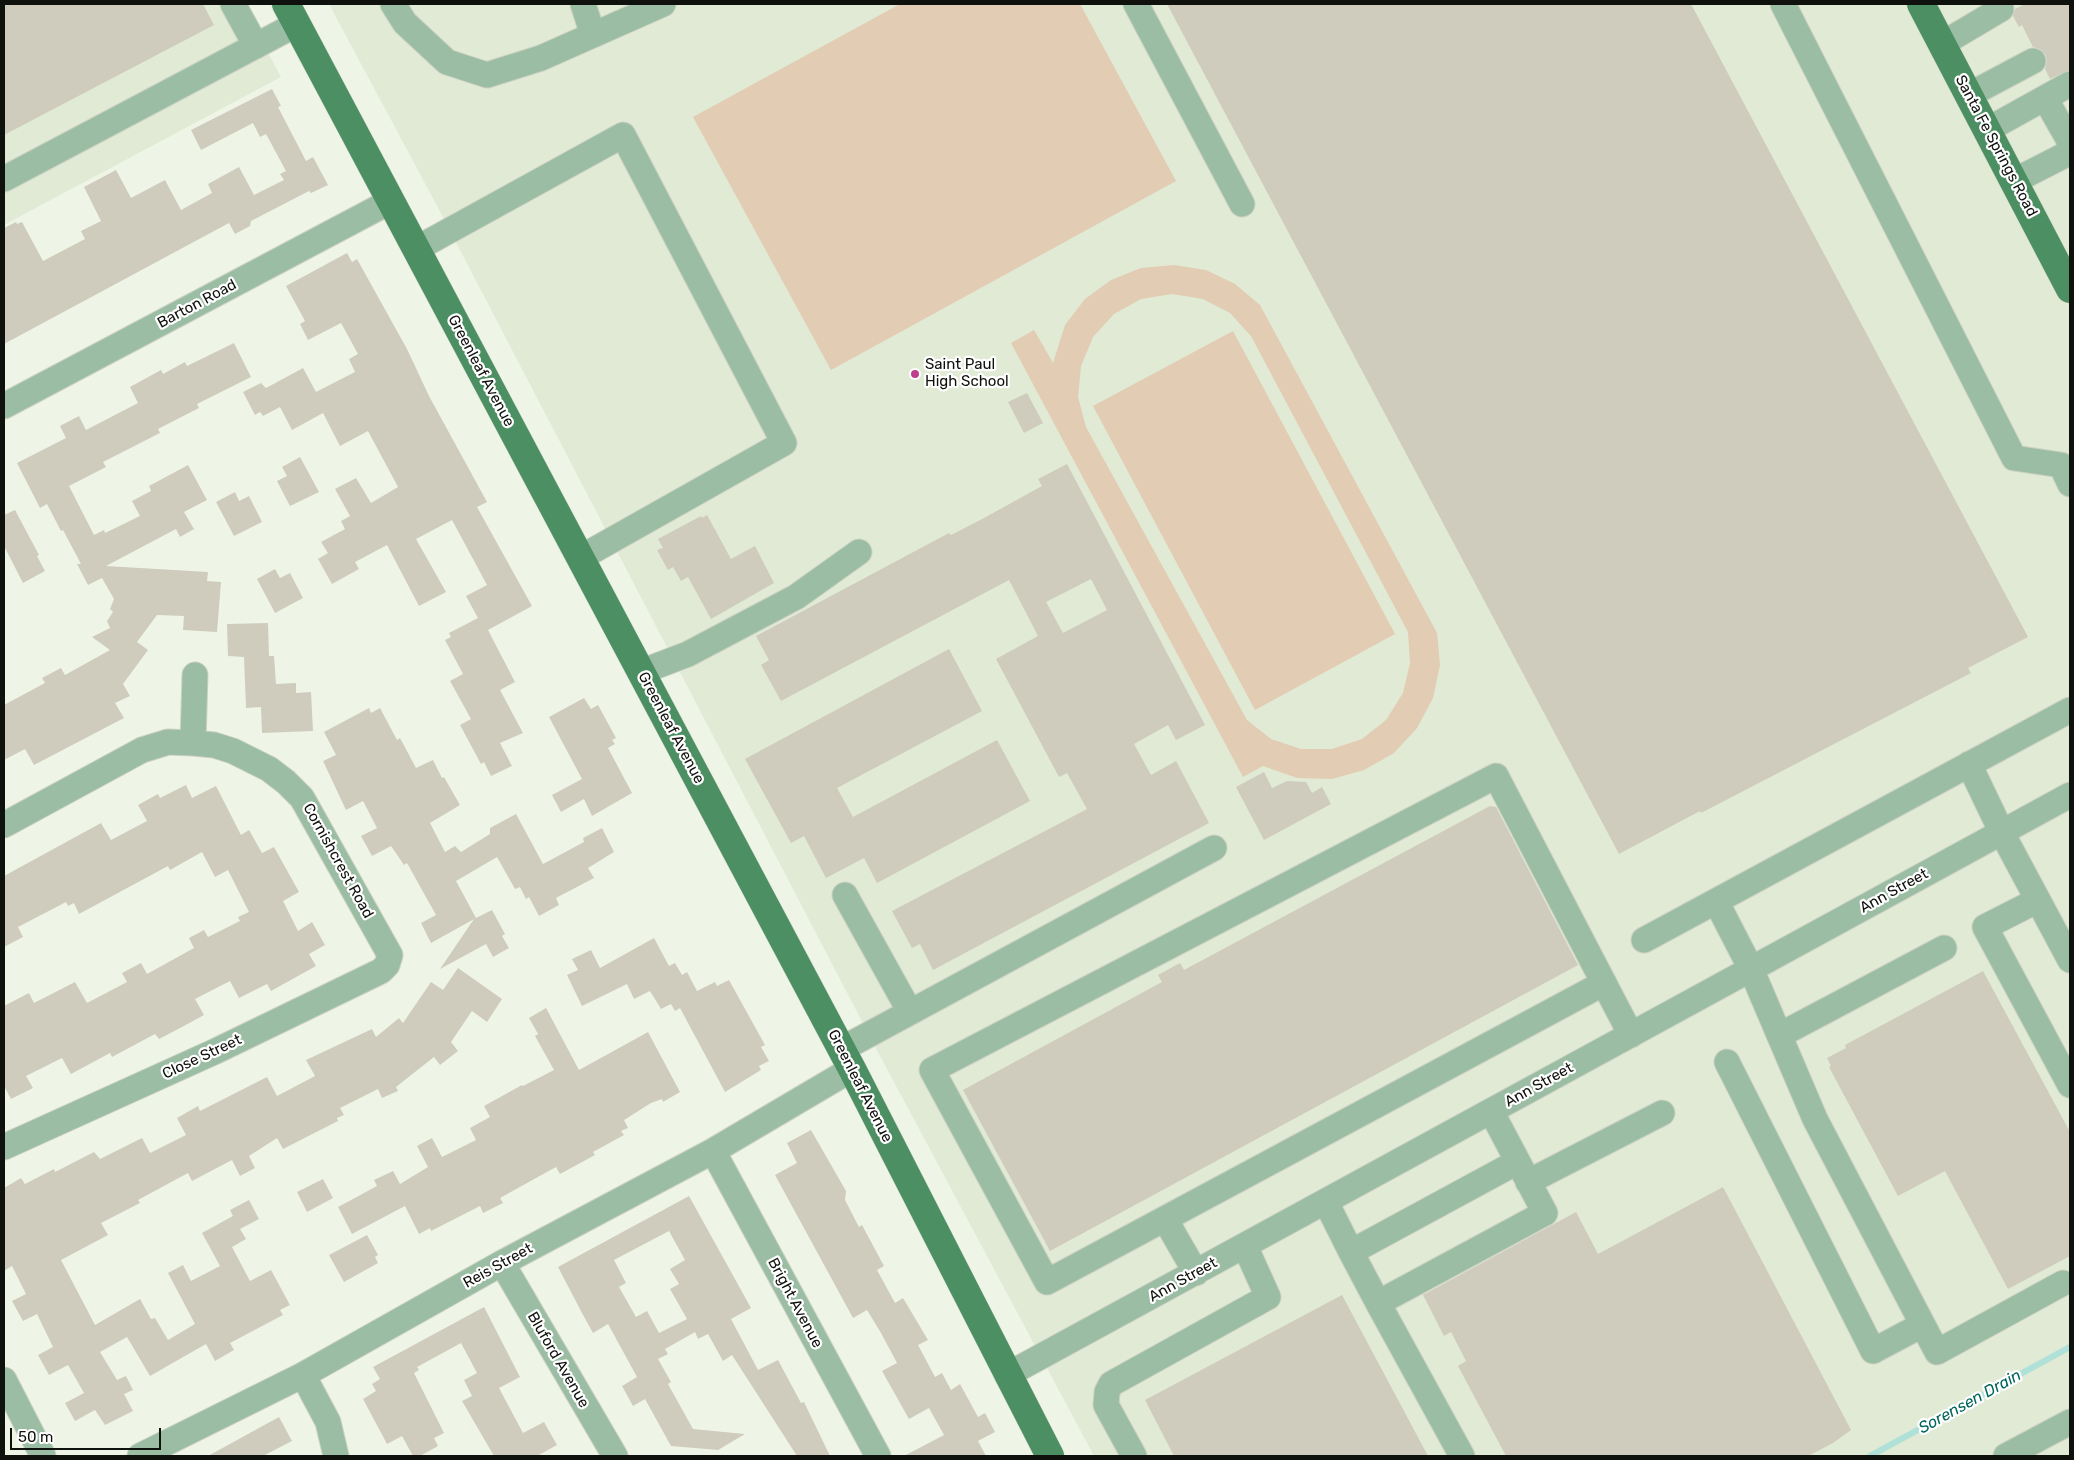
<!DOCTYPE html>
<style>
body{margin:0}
#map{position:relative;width:2074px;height:1460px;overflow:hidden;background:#eff5e6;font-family:Rubik,sans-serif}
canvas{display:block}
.frame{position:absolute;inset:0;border:5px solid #0f110c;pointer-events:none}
.scale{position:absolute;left:10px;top:1428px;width:151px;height:22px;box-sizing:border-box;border:2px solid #0f110c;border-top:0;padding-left:6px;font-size:15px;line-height:18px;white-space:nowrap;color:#0f110c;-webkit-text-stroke:4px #fff;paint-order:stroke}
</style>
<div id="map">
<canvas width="2074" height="1460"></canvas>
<div class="frame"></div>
<div class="scale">50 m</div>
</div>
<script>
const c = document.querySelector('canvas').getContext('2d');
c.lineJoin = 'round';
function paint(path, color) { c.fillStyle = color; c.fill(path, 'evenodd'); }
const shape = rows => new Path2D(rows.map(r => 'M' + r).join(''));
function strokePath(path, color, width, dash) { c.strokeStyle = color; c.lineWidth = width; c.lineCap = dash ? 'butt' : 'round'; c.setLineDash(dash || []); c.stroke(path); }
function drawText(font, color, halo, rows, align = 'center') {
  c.font = font + ' Rubik,sans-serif'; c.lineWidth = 4.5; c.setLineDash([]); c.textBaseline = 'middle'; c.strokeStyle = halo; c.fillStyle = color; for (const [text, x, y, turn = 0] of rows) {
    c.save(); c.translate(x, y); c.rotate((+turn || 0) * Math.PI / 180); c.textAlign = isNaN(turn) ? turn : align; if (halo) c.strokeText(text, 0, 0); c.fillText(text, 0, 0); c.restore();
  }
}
paint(shape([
 [4,4,242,4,281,77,4,225],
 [329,4,2070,4,2070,1456,1094,1456,880,1056,437,206]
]), '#e1ead4');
paint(shape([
 [900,4,1080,4,1176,181,831,370,693,117],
 [1174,265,1206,270,1235,284,1260,305,1437,633,1440,665,1433,698,1417,728,1394,753,1364,770,1332,779,1297,778,1263,766,1243,777,1011,343,1034,330,1053,363,1065,325,1085,299,1111,280,1141,268],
 [1172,294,1203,299,1230,313,1251,336,1408,632,1410,663,1403,693,1386,720,1362,739,1332,749,1301,749,1271,739,1247,720,1086,427,1078,397,1081,366,1093,337,1114,314,1141,299],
 [1233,331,1395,634,1255,710,1093,406]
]), '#e2ccb3');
strokePath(shape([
 [1870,1456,2070,1347]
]), '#b0e1d8', 6);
paint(shape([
 [4,4,203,4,214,25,4,135],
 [1167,4,1691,4,2028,637,1968,668,1971,673,1701,813,1700,811,1619,854],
 [2025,4,2070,4,2070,70,2050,79,2045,69,2047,61,2045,54,2040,49,2033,47,2022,25,2019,27,2013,16,2015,9],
 [272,89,281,106,278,107,306,161,313,157,328,185,311,193,309,191,251,221,250,226,235,234,229,223,4,344,4,228,16,222,17,224,22,222,43,261,85,239,81,231,101,221,84,187,116,170,131,198,165,180,181,210,212,193,208,184,239,167,254,195,284,180,280,174,286,171,266,134,260,137,253,123,201,150,191,130],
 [347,253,352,262,357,259,407,349,429,396,487,502,477,507,532,606,488,630,515,682,500,690,523,733,500,743,512,766,491,776,484,762,481,764,460,725,471,719,450,681,463,674,445,640,451,637,449,633,478,618,466,596,487,585,452,520,416,539,446,592,419,606,387,545,355,562,359,569,332,584,318,559,328,553,321,542,345,529,341,521,350,516,335,489,356,478,371,503,398,487,368,431,340,446,323,413,292,430,280,407,263,416,260,412,255,415,243,392,261,383,266,388,303,368,316,392,355,372,349,359,358,354,341,323,308,340,300,324,305,321,286,286],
 [234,343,251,377,197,404,199,408,158,429,160,433,103,462,106,467,69,486,94,535,104,530,105,533,140,516,132,501,151,491,149,486,188,465,207,500,184,512,194,529,180,537,176,529,106,566,208,572,207,581,221,582,217,632,183,630,184,616,157,615,137,642,148,650,123,684,130,696,115,703,124,718,34,765,25,749,4,760,4,705,45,683,42,678,61,668,65,675,110,650,92,637,110,628,107,621,113,612,110,609,114,599,102,578,88,585,77,564,81,564,63,530,61,531,47,504,40,508,17,463,66,438,60,426,79,416,86,430,138,403,130,387,161,370,163,374,185,362,187,366],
 [1027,393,1043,423,1024,433,1008,402],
 [300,457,319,492,290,506,277,481,287,476,282,467],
 [1067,464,1205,725,1176,740,1168,725,1134,744,1151,775,1176,761,1209,823,933,970,920,944,912,948,892,911,1087,809,1067,773,1059,777,996,659,1038,636,1009,580,781,701,761,665,769,660,756,636,949,533,951,535,984,518,1042,486,1038,479],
 [1091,579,1107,610,1063,633,1046,602],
 [235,492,239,501,249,496,262,522,234,536,216,502],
 [15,510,39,555,37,556,45,571,23,583,4,546,4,515],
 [707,515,731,559,755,546,774,583,711,619,688,577,681,581,673,567,668,570,657,550,663,548,658,539,701,516,702,518],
 [275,569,280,578,290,573,303,598,275,613,257,579],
 [268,623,269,656,274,656,276,684,296,683,296,693,311,692,313,731,262,733,261,707,246,708,244,657,228,656,227,624],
 [949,649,982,711,837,788,853,817,997,740,1030,801,877,883,864,858,826,878,804,836,791,843,745,759],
 [584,698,591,709,598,705,616,738,612,740,615,744,608,748,632,793,592,816,584,799,561,812,552,795,582,779,549,717],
 [369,708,371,713,380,708,397,740,400,738,416,768,433,760,442,778,444,777,460,805,430,823,445,852,455,846,461,852,490,834,490,828,516,814,543,864,584,842,583,838,602,828,614,852,588,868,594,878,556,898,559,905,539,916,529,897,526,899,520,887,515,889,497,857,456,881,476,918,431,943,421,923,436,915,407,863,404,865,391,846,372,856,361,836,377,828,363,801,346,810,323,761,336,755,324,732],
 [1264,772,1272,788,1287,781,1306,782,1312,793,1322,787,1331,804,1264,840,1236,787],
 [186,785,192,798,216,786,241,835,249,830,262,853,274,847,299,892,283,901,298,931,312,922,325,945,309,954,316,966,271,991,267,984,239,998,230,981,195,999,204,1015,182,1027,159,1039,155,1034,112,1057,110,1053,71,1074,62,1058,26,1076,33,1088,11,1099,4,1086,4,1006,29,993,34,1003,75,982,87,1003,127,982,122,973,141,963,147,974,194,948,189,938,204,930,208,937,240,921,238,917,249,912,228,870,215,877,202,852,170,870,168,866,79,914,74,903,68,906,66,902,18,927,23,937,4,947,4,876,101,823,111,840,147,821,138,805,158,794,160,798],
 [1490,806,1496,807,1578,965,1050,1251,963,1090,1162,982,1158,975,1180,963,1184,970],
 [492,910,505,934,502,936,509,948,493,957,486,944,440,969,474,919],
 [654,938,669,966,675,963,682,975,687,972,697,991,715,982,717,986,729,980,765,1045,761,1047,769,1061,759,1066,761,1070,725,1092,680,1008,675,1011,671,1004,661,1009,650,991,634,999,627,984,582,1006,567,975,578,970,572,959,591,950,600,968],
 [458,968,502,999,487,1022,472,1011,451,1042,458,1051,440,1065,434,1057,396,1087,398,1091,382,1098,378,1089,340,1108,344,1115,337,1118,338,1121,283,1149,277,1138,249,1156,255,1168,240,1176,232,1160,192,1181,188,1173,138,1200,140,1203,101,1223,108,1235,61,1260,95,1325,140,1299,151,1319,155,1318,168,1340,195,1324,168,1273,183,1265,191,1281,220,1266,202,1233,233,1216,230,1210,249,1200,259,1219,240,1229,246,1239,232,1247,250,1281,271,1270,290,1305,280,1310,283,1315,230,1343,234,1350,215,1361,206,1344,150,1376,127,1337,100,1352,117,1380,126,1376,133,1390,124,1394,133,1411,105,1425,95,1410,75,1421,65,1403,84,1393,68,1365,49,1375,38,1355,53,1347,37,1314,23,1321,12,1301,26,1294,12,1266,4,1271,4,1188,21,1178,25,1184,54,1169,55,1172,94,1152,100,1159,142,1138,150,1153,186,1135,177,1118,198,1106,200,1111,267,1077,277,1096,315,1076,306,1060,372,1029,376,1037,399,1018,403,1023,431,982,443,990],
 [1983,971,2070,1132,2070,1256,2008,1289,1945,1171,1898,1196,1829,1067,1831,1066,1827,1058,1846,1048,1845,1045],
 [546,1008,579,1070,648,1032,680,1092,663,1102,662,1099,651,1103,624,1120,628,1128,621,1131,624,1135,593,1152,595,1155,560,1174,556,1167,500,1198,503,1203,483,1213,480,1206,431,1231,430,1228,419,1234,405,1206,352,1234,338,1207,377,1186,374,1180,393,1171,400,1184,428,1167,417,1146,432,1138,442,1157,476,1140,470,1128,490,1117,484,1106,522,1085,523,1086,554,1070,535,1036,538,1034,529,1018],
 [811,1130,846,1191,845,1200,859,1227,862,1225,884,1266,877,1270,895,1303,903,1298,928,1340,918,1345,935,1377,942,1373,951,1390,960,1384,978,1417,985,1413,995,1432,978,1441,986,1456,904,1456,944,1435,929,1408,909,1419,882,1371,897,1363,881,1333,867,1310,853,1318,775,1175,797,1163,787,1143],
 [323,1179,333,1198,307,1212,297,1192],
 [1723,1187,1851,1430,1833,1443,1808,1456,1506,1456,1458,1366,1466,1361,1451,1332,1444,1336,1423,1295,1576,1212,1598,1254],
 [689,1196,751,1308,731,1319,758,1370,778,1360,801,1403,804,1402,830,1456,797,1456,732,1355,723,1361,708,1334,698,1339,695,1332,665,1349,668,1354,658,1359,671,1382,668,1384,693,1429,745,1434,718,1450,671,1446,645,1399,633,1406,622,1386,637,1377,608,1324,593,1333,582,1313,558,1267],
 [669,1231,685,1260,670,1269,679,1284,670,1289,687,1319,659,1333,647,1311,636,1317,619,1287,626,1283,614,1260],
 [367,1235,378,1255,375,1257,378,1263,344,1282,329,1255],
 [1342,1295,1428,1456,1174,1456,1145,1400],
 [484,1307,520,1377,499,1388,523,1433,544,1422,557,1445,537,1456,494,1456,462,1401,472,1396,464,1380,477,1373,461,1343,417,1367,419,1370,414,1373,444,1433,434,1438,438,1446,420,1456,413,1456,402,1436,387,1444,363,1399,376,1391,372,1384,380,1379,373,1367],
 [279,1417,292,1441,263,1456,208,1456]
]), '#cfccbd');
const minor = shape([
 [233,4,256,46],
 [393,4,405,23,447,62,487,75,541,58,663,4],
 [583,4,593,35],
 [1136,4,1242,204],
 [1783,4,2014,458,2061,465,2070,484],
 [1942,44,2001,9],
 [1969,95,2033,61],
 [1987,130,2070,84],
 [4,179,297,24],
 [2014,181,2067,154,2070,142,2045,98],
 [416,249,623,135,784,443,580,558],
 [4,406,391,201],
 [641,672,688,654,796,597,859,552],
 [1969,764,2002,833,2070,960],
 [4,825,142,750,168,742,193,743,195,675],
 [845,895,910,1012],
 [2038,900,1985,927,2070,1085],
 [1716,901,1751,969,1815,1119,1937,1352,2063,1283],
 [1644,940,2070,710],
 [1604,983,1047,1282,932,1070,1496,776,1631,1035],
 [1780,1035,1944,948],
 [842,1049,1214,848],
 [1727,1062,1873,1351,1922,1325],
 [4,1147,216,1051,381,971,387,965,390,955,302,798,286,782,269,769,233,751,214,745,193,743],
 [713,1151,878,1456],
 [1528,1182,1662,1113],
 [1326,1202,1351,1252],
 [1165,1219,1196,1273],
 [502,1263,615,1456],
 [1378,1303,1351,1252,1517,1162],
 [303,1375,328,1422,336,1456],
 [1007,1375,2070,795],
 [4,1380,43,1456],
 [140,1456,303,1375,502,1263,713,1151,852,1069],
 [1134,1456,1106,1405,1107,1392,1111,1384,1268,1297,1245,1246],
 [1462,1456,1378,1303,1545,1213,1491,1111],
 [2006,1456,2070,1422]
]);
const major = shape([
 [286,4,852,1069,1050,1456],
 [1921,4,2070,289]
]);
strokePath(minor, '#cbd1c3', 27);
strokePath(major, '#cbd1c3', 29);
strokePath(minor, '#9bbda4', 25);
strokePath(major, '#4c8f63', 28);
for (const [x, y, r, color] of [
 [915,374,5,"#bd408f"]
]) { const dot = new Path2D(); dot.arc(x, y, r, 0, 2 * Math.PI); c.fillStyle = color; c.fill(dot); strokePath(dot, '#fff', 2); }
drawText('15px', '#0f110c', '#fff', [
 ["Santa Fe Springs Road",1996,146,62],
 ["Barton Road",197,304,-28],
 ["Greenleaf Avenue",481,371,62],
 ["Greenleaf Avenue",671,728,62],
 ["Cornishcrest Road",338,861,61],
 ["Ann Street",1894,891,-29],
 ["Close Street",202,1057,-25],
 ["Ann Street",1539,1085,-29],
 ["Greenleaf Avenue",860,1086,63],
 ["Reis Street",498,1266,-29],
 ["Ann Street",1183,1280,-29],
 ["Bright Avenue",795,1303,62],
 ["Bluford Avenue",558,1360,60]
]);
drawText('15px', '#0f110c', '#fff', [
 ["Saint Paul",925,365],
 ["High School",925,382]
], 'left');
drawText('italic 16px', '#00665b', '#fff', [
 ["Sorensen Drain",1970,1402,-29]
]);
</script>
